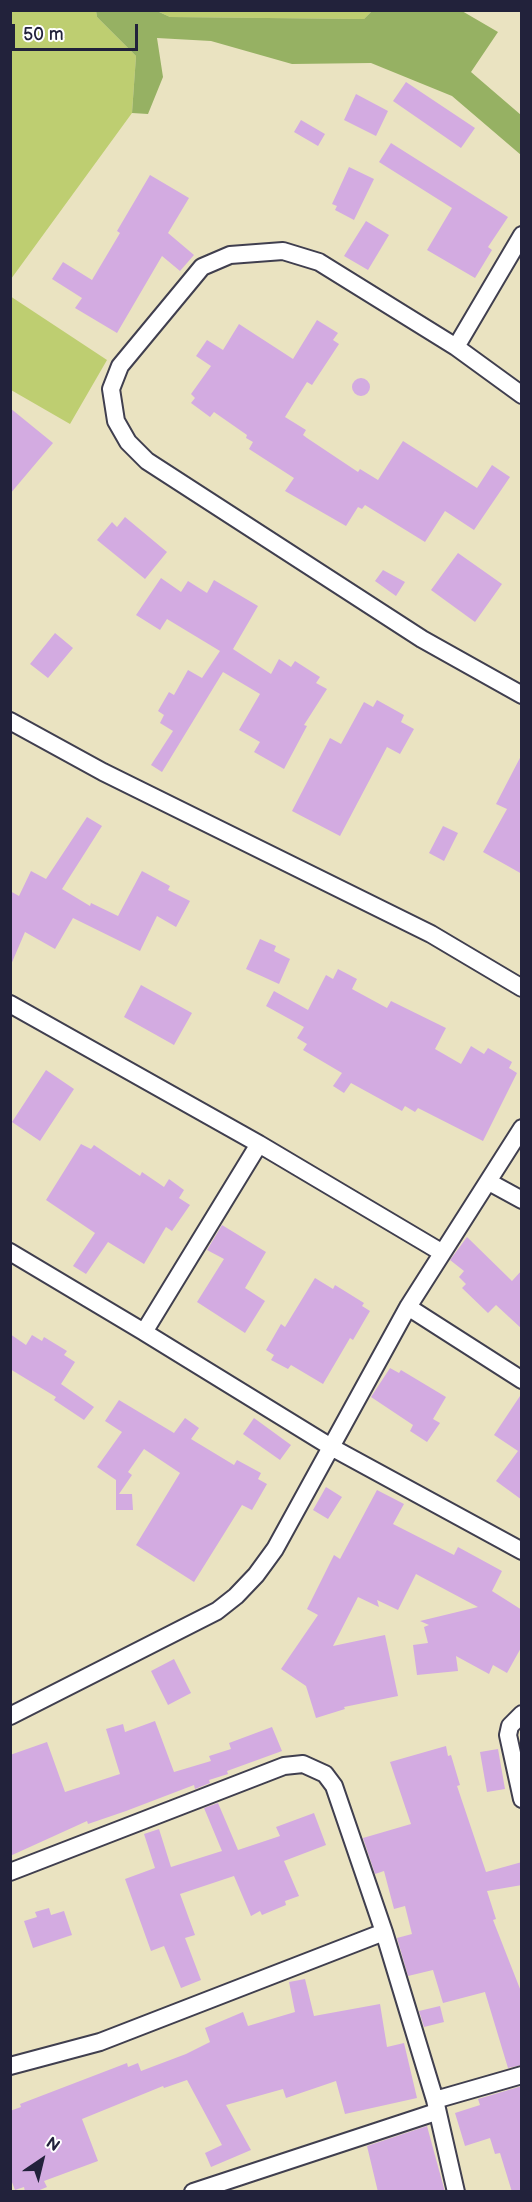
<!DOCTYPE html>
<style>
body{margin:0}
#map{position:relative;width:532px;height:2202px;overflow:hidden;background:#eae3c1;font-family:"Balsamiq Sans",sans-serif}
canvas{display:block}
.frame{position:absolute;inset:0;border:12px solid #22223b;pointer-events:none}
.north{position:absolute;left:12px;top:2130px;width:60px;height:60px;-webkit-text-stroke:4px #fff;paint-order:stroke;rotate:35deg;font-size:16px;font-weight:700;line-height:24px;text-align:center;color:#22223b}
.north::after{content:'';display:block;margin:auto;width:21px;height:27px;background:#22223b;clip-path:polygon(50% 0,100% 100%,50% 72%,0 100%)}
.scale{position:absolute;left:12px;top:24px;width:126px;height:27px;box-sizing:border-box;border:3px solid #22223b;border-top:0;padding-left:8px;font-size:18px;line-height:21px;white-space:nowrap;color:#22223b;-webkit-text-stroke:4px #fff;paint-order:stroke}
</style>
<div id="map">
<canvas width="532" height="2202"></canvas>
<div class="frame"></div>
<div class="north">N</div>
<div class="scale">50 m</div>
</div>
<script>
const c = document.querySelector('canvas').getContext('2d');
c.lineJoin = 'round';
function paint(path, color) { c.fillStyle = color; c.fill(path, 'evenodd'); }
const shape = rows => new Path2D(rows.map(r => 'M' + r).join(''));
function strokePath(path, color, width, dash) { c.strokeStyle = color; c.lineWidth = width; c.lineCap = dash ? 'butt' : 'round'; c.setLineDash(dash || []); c.stroke(path); }
paint(shape([
 [11,11,96,11,97,17,136,56,132,113,11,279],
 [157,11,372,11,364,19,170,17],
 [10,296,107,360,70,424,11,390]
]), '#bece71');
paint(shape([
 [96,11,157,11,170,17,364,19,372,11,462,11,498,32,471,72,521,115,521,155,452,96,371,63,292,64,211,41,157,38,163,77,148,114,132,113,136,56,97,17]
]), '#96b163');
paint(shape([
 [406,82,475,128,461,148,393,101],
 [356,94,388,111,376,136,344,120],
 [301,120,325,134,318,146,294,132],
 [391,143,508,217,488,247,492,250,475,278,427,250,452,208,379,162],
 [349,167,374,179,354,220,335,210,337,206,332,204],
 [150,175,189,198,168,233,194,255,180,271,162,256,117,333,75,308,82,298,52,279,63,262,92,280,120,233,117,231],
 [366,221,389,235,368,270,344,256],
 [317,320,338,333,333,340,339,344,312,385,307,382,285,417,306,430,303,435,307,438,358,472,360,469,378,480,403,441,477,488,492,465,510,477,474,530,445,511,425,542,365,505,362,509,358,507,346,526,285,491,294,478,249,449,253,442,246,438,247,435,214,412,210,417,191,403,195,398,191,394,211,366,196,356,207,340,223,350,239,324,293,359],
 '352 387a9 9 0 1 1 18 0a9 9 0 1 1-18 0Z',
 [10,408,53,443,10,494],
 [125,517,167,552,145,579,97,540,112,522,117,527],
 [458,553,502,584,475,622,431,590],
 [383,570,405,582,396,596,375,581],
 [161,578,181,592,188,581,207,593,214,580,258,606,233,649,271,674,279,659,291,667,295,661,320,677,316,683,327,689,304,725,307,726,284,769,254,752,260,742,239,730,260,694,223,672,162,772,151,765,173,731,160,723,164,715,158,711,169,692,174,695,188,670,202,678,220,651,167,619,160,630,136,615],
 [55,633,73,648,48,678,30,664],
 [377,700,404,715,401,722,414,729,400,754,387,747,340,836,292,811,330,738,341,744,364,702,373,707],
 [522,754,522,874,483,852,507,809,496,804],
 [87,817,102,826,62,889,90,906,91,903,118,916,142,871,170,886,168,890,190,901,176,927,157,916,140,951,73,918,55,949,25,932,10,967,10,891,19,896,31,871,46,879],
 [443,826,458,833,444,861,429,853],
 [260,939,276,946,274,951,290,959,279,984,246,969],
 [338,969,357,979,352,989,387,1008,391,1001,446,1028,435,1049,461,1064,471,1046,484,1054,488,1048,512,1062,509,1068,517,1073,483,1141,418,1108,415,1112,405,1106,402,1111,351,1083,344,1093,333,1086,342,1073,303,1050,307,1044,297,1038,304,1027,266,1006,274,991,308,1010,326,975,333,979],
 [141,985,192,1013,174,1045,124,1017],
 [46,1070,74,1089,40,1141,12,1122],
 [81,1144,91,1149,94,1145,140,1176,142,1172,164,1187,169,1179,184,1190,179,1198,190,1205,172,1231,166,1227,144,1264,108,1242,86,1274,73,1266,95,1233,46,1200],
 [222,1225,266,1252,245,1288,265,1301,245,1333,197,1302,224,1259,207,1250],
 [467,1237,512,1281,522,1270,522,1329,496,1305,488,1313,462,1288,466,1284,459,1277,464,1271,450,1260],
 [315,1278,333,1289,335,1285,364,1303,362,1306,370,1311,353,1340,350,1338,323,1384,291,1365,288,1369,271,1360,274,1355,266,1350,281,1324,285,1327],
 [10,1334,26,1345,32,1335,42,1341,44,1337,67,1351,64,1355,75,1362,61,1384,94,1407,84,1420,54,1400,56,1397,10,1369],
 [390,1368,399,1373,401,1370,446,1397,433,1419,440,1423,427,1442,410,1431,413,1425,371,1397],
 [522,1393,522,1500,496,1481,518,1451,494,1435],
 [119,1400,174,1433,185,1418,199,1428,191,1439,234,1465,237,1460,261,1473,258,1479,267,1484,252,1510,242,1505,194,1582,136,1545,180,1473,144,1449,128,1472,132,1475,119,1494,132,1494,133,1510,116,1510,116,1480,97,1467,122,1432,105,1421],
 [254,1418,291,1445,280,1460,243,1434],
 [326,1487,342,1497,328,1519,313,1510],
 [377,1490,404,1504,393,1524,454,1555,458,1547,502,1571,492,1591,522,1610,522,1646,507,1673,493,1665,489,1674,456,1656,458,1671,417,1675,413,1645,428,1643,424,1627,429,1625,420,1621,478,1607,416,1574,398,1610,377,1600,379,1607,358,1597,333,1646,385,1635,398,1696,344,1707,345,1709,316,1718,306,1686,281,1669,318,1615,307,1609,334,1555,340,1559],
 [174,1659,191,1693,168,1705,151,1671],
 [155,1721,174,1772,211,1761,209,1756,231,1749,229,1743,272,1727,282,1751,227,1771,228,1774,209,1780,210,1783,195,1789,194,1785,126,1811,88,1824,87,1821,10,1856,10,1755,47,1742,65,1792,120,1774,106,1729,123,1724,125,1732],
 [446,1746,448,1756,451,1755,460,1785,457,1786,486,1872,522,1862,522,1885,487,1891,496,1919,493,1920,522,1994,522,2065,508,2068,485,1992,443,2003,433,1970,408,1976,397,1938,412,1934,405,1906,394,1909,384,1871,375,1874,363,1838,411,1824,390,1762],
 [498,1749,505,1789,487,1792,480,1752],
 [218,1803,238,1850,280,1836,276,1827,314,1813,326,1845,284,1861,299,1896,285,1901,286,1905,262,1915,260,1911,251,1916,234,1876,180,1894,195,1935,185,1938,201,1980,181,1988,164,1946,151,1951,125,1879,155,1868,144,1834,159,1829,171,1867,222,1851,204,1808],
 [49,1908,51,1915,64,1911,72,1935,33,1948,24,1921,37,1917,35,1912],
 [305,1979,314,2016,380,2004,387,2047,404,2043,417,2098,345,2114,336,2081,286,2098,283,2089,226,2105,251,2150,211,2167,205,2153,222,2145,187,2080,164,2088,163,2086,82,2119,98,2161,44,2181,47,2187,35,2192,25,2192,24,2187,15,2190,10,2177,10,2111,21,2107,20,2104,127,2063,128,2067,138,2063,141,2071,186,2054,210,2042,205,2028,243,2012,248,2026,295,2012,289,1982],
 [440,2006,444,2022,424,2027,419,2011],
 [522,2086,522,2192,512,2192,500,2153,495,2154,490,2138,465,2146,455,2113,480,2105,478,2099],
 [427,2126,445,2192,378,2192,367,2146]
]), '#d3abe1');
const minor = shape([
 [522,235,456,347,522,395],
 [456,347,319,262,283,251,230,255,202,267,120,366,111,389,116,421,128,442,147,461,422,639,522,695],
 [10,721,103,772,431,934,522,988],
 [10,1004,259,1144,441,1252],
 [259,1144,144,1332,331,1447,522,1551],
 [489,1182,522,1200],
 [10,1252,144,1332],
 [408,1307,522,1380],
 [522,1714,510,1726,508,1735,522,1799],
 [10,1716,217,1611,236,1596,256,1575,275,1549,408,1307,522,1128],
 [10,1872,284,1766,303,1764,325,1774,334,1786,384,1932,435,2100,456,2192],
 [10,2066,100,2042,384,1932],
 [435,2100,522,2075],
 [193,2192,436,2112]
]);
strokePath(minor, '#403f4f', 20);
strokePath(minor, '#fff', 16);
</script>
